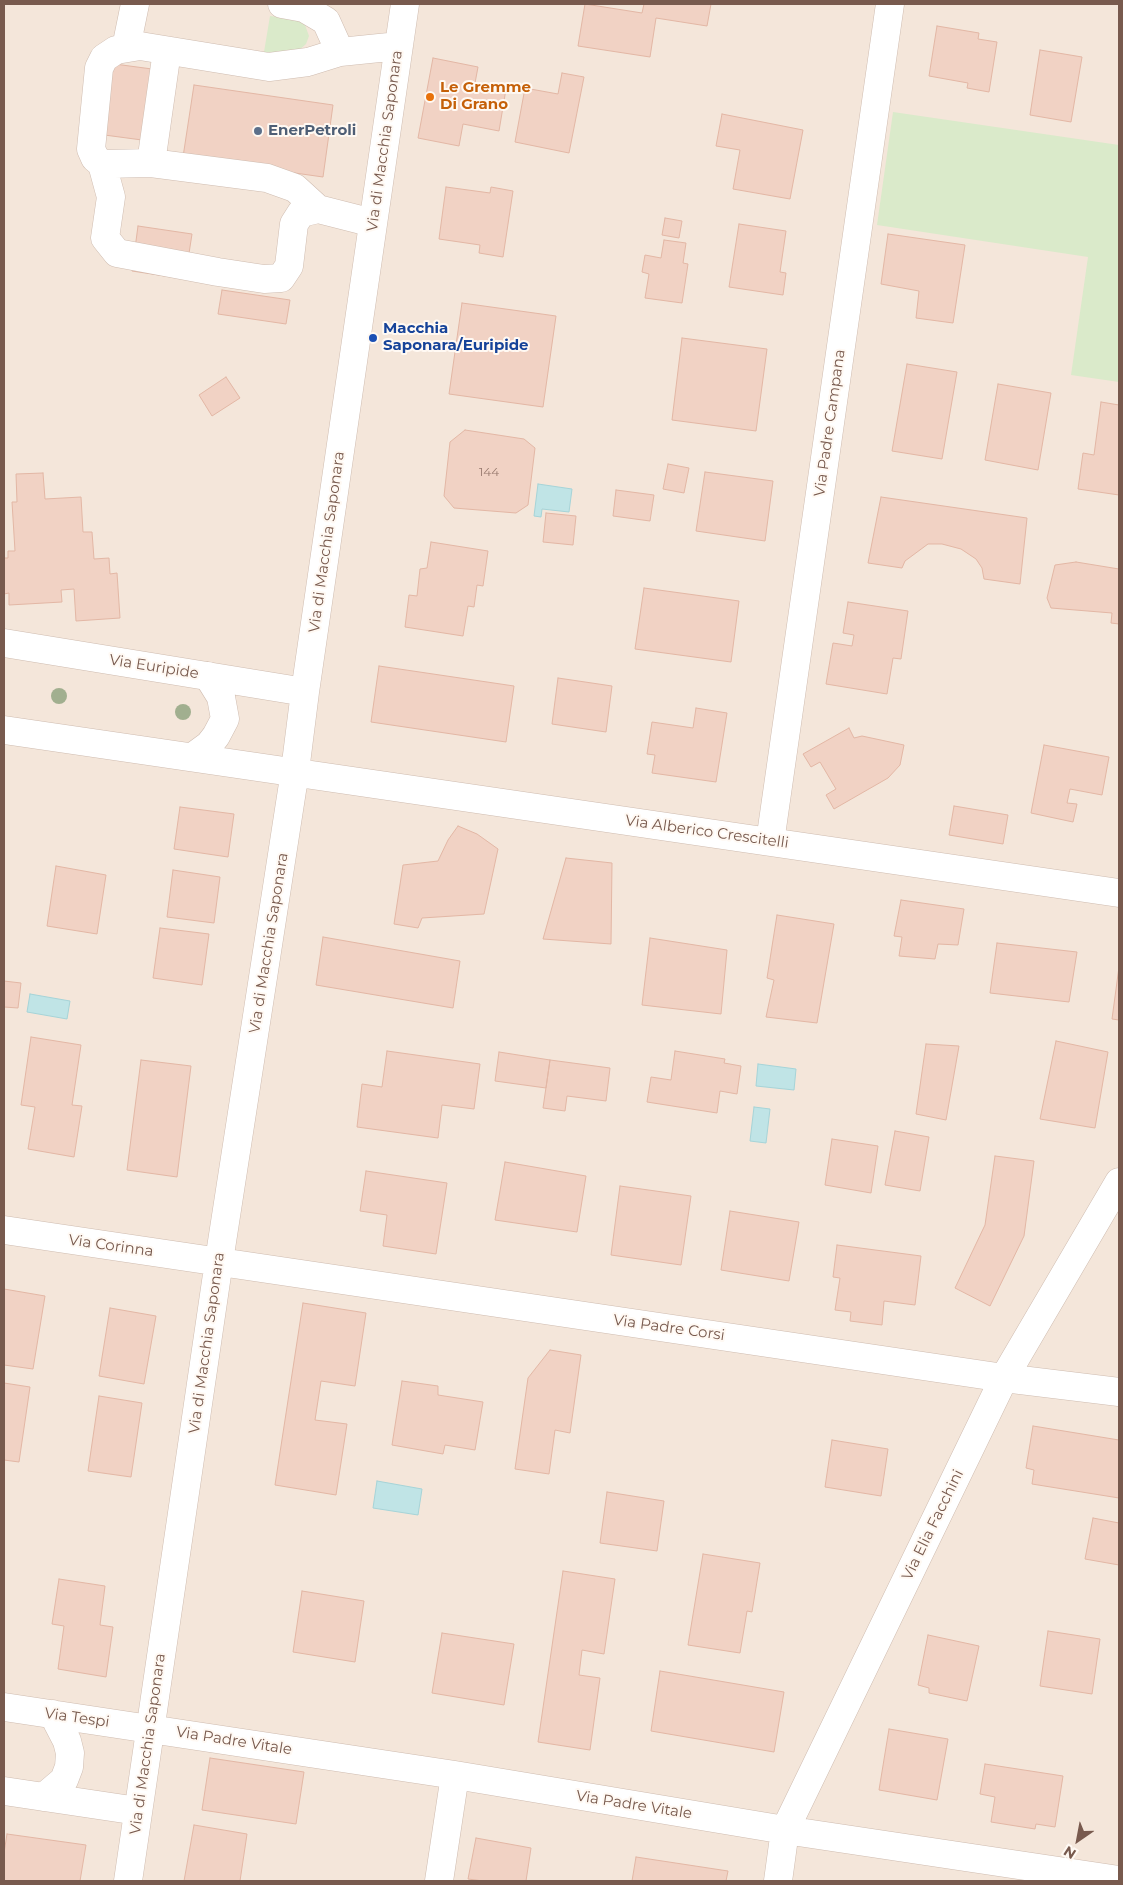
<!DOCTYPE html>
<style>
body{margin:0}
#map{position:relative;width:1123px;height:1885px;overflow:hidden;background:#fcf4ec;font-family:Montserrat,sans-serif}
canvas{display:block}
.frame{position:absolute;inset:0;border:5px solid #785a4e;pointer-events:none}
.north{position:absolute;left:1053px;top:1815px;width:50px;height:50px;-webkit-text-stroke:4px #fff9f3;paint-order:stroke;rotate:213deg;font-size:14px;font-weight:700;line-height:20px;text-align:center;color:#785a4e}
.north::after{content:'';display:block;margin:auto;width:18px;height:22px;background:#785a4e;clip-path:polygon(50% 0,100% 100%,50% 72%,0 100%)}
</style>
<div id="map">
<canvas width="1123" height="1885"></canvas>
<div class="frame"></div>
<div class="north">N</div>
</div>
<script>
const c = document.querySelector('canvas').getContext('2d');
c.lineJoin = 'round';
function paint(path, color) { c.fillStyle = color; c.fill(path, 'evenodd'); }
const shape = rows => new Path2D(rows.map(r => 'M' + r).join(''));
function strokePath(path, color, width, dash) { c.strokeStyle = color; c.lineWidth = width; c.lineCap = dash ? 'butt' : 'round'; c.setLineDash(dash || []); c.stroke(path); }
function drawText(font, color, halo, rows, align = 'center') {
  c.font = font + ' Montserrat,sans-serif'; c.lineWidth = 4; c.setLineDash([]); c.textBaseline = 'middle'; c.strokeStyle = halo; c.fillStyle = color; for (const [text, x, y, turn = 0] of rows) {
    c.save(); c.translate(x, y); c.rotate((+turn || 0) * Math.PI / 180); c.textAlign = isNaN(turn) ? turn : align; if (halo) c.strokeText(text, 0, 0); c.fillText(text, 0, 0); c.restore();
  }
}
paint(shape([
 [4,4,1119,4,1119,1881,4,1881]
]), '#f4e6da');
paint(shape([
 [270,16,296,19,305,25,309,36,306,44,297,52,263,58],
 [893,112,1119,145,1119,382,1071,375,1088,257,877,225]
]), '#daeaca');
const water = shape([
 [538,484,572,489,569,512,542,509,541,517,534,516,538,484],
 [30,994,70,1001,67,1019,27,1012,30,994],
 [758,1064,796,1069,794,1090,756,1086,758,1064],
 [754,1107,770,1109,766,1143,750,1141,754,1107],
 [377,1481,422,1489,418,1515,373,1508,377,1481]
]);
paint(water, '#c0e4e6');
strokePath(water, '#a6d4d8', 1);
const building = shape([
 [585,4,642,13,644,4,711,4,707,26,656,18,650,57,578,46,585,4],
 [937,26,979,33,978,39,997,42,989,92,967,88,968,83,929,76,937,26],
 [1040,50,1082,57,1071,122,1030,115,1040,50],
 [433,58,478,67,475,83,506,89,499,131,463,124,459,146,418,138,433,58],
 [107,63,152,69,142,140,97,134,107,63],
 [562,73,584,77,569,153,515,142,525,88,558,94,562,73],
 [194,85,333,105,323,177,183,157,194,85],
 [722,114,803,130,790,199,733,189,740,150,716,146,722,114],
 [446,187,490,193,491,187,513,191,503,257,479,253,480,245,439,239,446,187],
 [665,218,682,221,679,238,662,235,665,218],
 [739,224,786,231,780,272,786,273,783,295,729,287,739,224],
 [138,226,192,234,185,279,132,271,138,226],
 [888,234,965,245,953,323,916,318,919,291,881,284,888,234],
 [664,240,686,243,683,263,688,264,682,303,645,298,649,274,642,272,645,255,661,258,664,240],
 [222,290,290,300,286,324,218,314,222,290],
 [462,303,556,316,543,407,449,394,462,303],
 [682,338,767,349,756,431,672,420,682,338],
 [907,364,957,372,942,459,892,451,907,364],
 [226,377,240,398,212,416,199,395,226,377],
 [998,384,1051,393,1038,470,985,460,998,384],
 [1101,402,1119,405,1119,495,1078,489,1083,453,1094,455,1101,402],
 [465,430,524,439,535,448,528,505,516,513,454,508,444,496,450,442,465,430],
 [668,464,689,468,684,493,663,489,668,464],
 [705,472,773,481,765,541,696,531,705,472],
 [43,473,45,499,81,497,83,532,92,532,94,559,109,558,110,574,117,573,120,618,76,621,74,589,61,590,62,602,9,605,9,593,4,594,4,558,8,558,8,551,15,551,12,502,17,502,16,474,43,473],
 [616,490,654,495,650,521,613,516,616,490],
 [881,497,1027,518,1020,584,984,579,982,568,976,559,961,549,942,544,928,544,905,561,902,568,868,563,881,497],
 [546,513,576,516,573,545,543,542,546,513],
 [431,542,488,551,483,586,477,585,474,607,468,606,463,636,405,627,409,595,417,596,420,569,427,568,431,542],
 [1076,562,1119,569,1119,624,1111,623,1112,613,1051,608,1047,598,1055,565,1076,562],
 [644,588,739,601,731,662,635,649,644,588],
 [848,602,908,611,901,659,893,658,887,694,826,684,833,643,852,646,854,635,843,633,848,602],
 [379,666,514,686,506,742,371,722,379,666],
 [558,678,612,686,606,732,552,724,558,678],
 [696,708,727,713,716,782,652,773,655,755,647,754,652,722,693,728,696,708],
 [849,728,854,738,862,736,904,745,900,765,888,778,834,809,826,795,836,789,820,762,811,767,803,754,849,728],
 [1044,745,1109,757,1102,795,1070,789,1067,803,1077,804,1073,822,1031,813,1044,745],
 [954,806,1008,815,1003,844,949,835,954,806],
 [180,807,234,814,228,857,174,849,180,807],
 [458,826,477,834,498,849,484,914,422,918,418,928,394,924,403,865,438,861,448,840,458,826],
 [566,858,612,863,611,944,543,939,566,858],
 [56,866,106,875,97,934,47,926,56,866],
 [173,870,220,877,214,923,167,917,173,870],
 [901,900,964,909,958,945,938,944,935,959,899,956,902,937,894,936,901,900],
 [777,915,834,924,817,1023,766,1017,774,980,767,978,777,915],
 [160,928,209,934,202,985,153,978,160,928],
 [323,937,460,961,453,1008,316,985,323,937],
 [650,938,727,950,721,1014,642,1005,650,938],
 [997,943,1077,952,1069,1002,990,993,997,943],
 [1119,967,1119,1020,1112,1019,1119,967],
 [4,981,21,983,18,1008,4,1007,4,981],
 [31,1037,81,1045,72,1105,82,1106,74,1157,28,1149,35,1107,21,1105,31,1037],
 [1056,1041,1108,1052,1095,1128,1040,1119,1056,1041],
 [926,1044,959,1046,946,1120,916,1114,926,1044],
 [387,1051,480,1064,474,1109,442,1105,438,1138,357,1127,362,1084,382,1087,387,1051],
 [675,1051,725,1059,724,1063,741,1066,737,1094,720,1091,717,1113,647,1102,651,1077,671,1080,675,1051],
 [499,1052,550,1060,546,1088,495,1081,499,1052],
 [141,1060,191,1066,177,1177,127,1170,141,1060],
 [550,1060,610,1068,606,1101,567,1096,565,1111,543,1108,550,1060],
 [895,1131,929,1137,920,1191,885,1185,895,1131],
 [832,1139,878,1146,871,1193,825,1185,832,1139],
 [995,1156,1034,1161,1024,1236,990,1306,955,1288,985,1225,995,1156],
 [505,1162,586,1176,577,1232,495,1220,505,1162],
 [366,1171,447,1183,436,1254,383,1246,387,1215,360,1211,366,1171],
 [620,1186,691,1196,681,1265,611,1255,620,1186],
 [730,1211,799,1222,789,1281,721,1270,730,1211],
 [837,1245,921,1256,915,1305,884,1301,882,1325,850,1321,851,1312,835,1310,840,1278,833,1277,837,1245],
 [4,1289,45,1296,33,1369,4,1365,4,1289],
 [303,1303,366,1313,355,1386,321,1381,315,1420,347,1424,336,1495,275,1485,303,1303],
 [110,1308,156,1316,144,1384,99,1376,110,1308],
 [550,1350,581,1355,570,1433,555,1430,549,1474,515,1469,528,1378,550,1350],
 [402,1381,438,1386,438,1395,483,1402,475,1450,445,1445,443,1454,392,1445,402,1381],
 [4,1383,30,1387,19,1462,4,1460,4,1383],
 [99,1396,142,1403,131,1477,88,1471,99,1396],
 [1033,1426,1119,1440,1119,1498,1032,1484,1034,1470,1026,1468,1033,1426],
 [832,1440,888,1449,881,1496,825,1487,832,1440],
 [607,1492,664,1501,657,1551,600,1543,607,1492],
 [1093,1518,1119,1523,1119,1565,1085,1559,1093,1518],
 [703,1554,760,1563,752,1612,747,1611,740,1653,688,1645,703,1554],
 [563,1571,615,1579,604,1654,582,1650,579,1675,600,1678,590,1750,538,1742,563,1571],
 [59,1579,105,1586,100,1625,113,1627,106,1677,58,1669,64,1626,52,1624,59,1579],
 [302,1591,364,1601,355,1662,293,1652,302,1591],
 [1048,1631,1100,1639,1092,1694,1040,1686,1048,1631],
 [442,1633,514,1644,504,1705,432,1693,442,1633],
 [928,1635,979,1646,967,1701,929,1693,929,1688,918,1685,928,1635],
 [660,1671,784,1692,774,1752,651,1731,660,1671],
 [889,1729,948,1739,937,1800,879,1790,889,1729],
 [210,1758,304,1772,296,1824,202,1810,210,1758],
 [985,1764,1063,1776,1055,1827,1036,1824,1035,1829,991,1822,995,1797,980,1794,985,1764],
 [194,1825,247,1834,240,1881,184,1881,194,1825],
 [7,1834,86,1845,80,1881,4,1881,4,1853,7,1834],
 [476,1838,531,1848,526,1881,483,1881,468,1879,476,1838],
 [636,1857,728,1871,726,1881,632,1881,636,1857]
]);
paint(building, '#f1d2c4');
strokePath(building, '#e3b7a5', 1);
const minor = shape([
 [282,4,304,8,326,21,340,52],
 [126,48,135,4],
 [151,163,167,51],
 [102,164,151,163,267,178,295,188,318,209],
 [373,223,318,209,301,213,294,224,289,266,281,278,264,279,218,272,117,253,105,238,111,197,102,164,95,158,91,149,99,68,104,58,116,50,140,46,269,67,308,62,340,52,399,46],
 [4,643,305,692],
 [4,730,1119,893],
 [194,756,209,745,216,736,225,719,221,697,208,676],
 [770,842,890,4],
 [4,1230,1004,1378,1119,1392],
 [4,1707,455,1775,785,1830,1119,1880],
 [4,1791,138,1811],
 [44,1797,64,1780,69,1767,70,1753,67,1741,53,1714],
 [128,1881,219,1261,295,771,305,692,405,4],
 [439,1881,455,1775],
 [778,1881,785,1830,1004,1378,1119,1182]
]);
strokePath(minor, '#cfbcb0', 29);
strokePath(minor, '#fff', 28);
c.fillStyle = '#a1af8f';
for (const [x, y] of [
 [59,696],
 [183,712]
]) { c.beginPath(); c.arc(x, y, 8, 0, 2 * Math.PI); c.fill(); }
for (const [x, y, r, color] of [
 [430,97,5,"#e8710a"],
 [258,131,5,"#5c6f8a"],
 [373,338,5,"#1a4fb4"]
]) { const dot = new Path2D(); dot.arc(x, y, r, 0, 2 * Math.PI); c.fillStyle = color; c.fill(dot); strokePath(dot, '#fff9f3', 2); }
drawText('12px', '#96786c', null, [
 ["144",489,472]
]);
drawText('bold 15px', '#c56008', '#fff9f3', [
 ["Le Gremme",440,88],
 ["Di Grano",440,105]
], 'left');
drawText('bold 15px', '#4e5e75', '#fff9f3', [
 ["EnerPetroli",268,131]
], 'left');
drawText('15px', '#785a4e', '#fff9f3', [
 ["Via di Macchia Saponara",385,141,-82],
 ["Via Padre Campana",830,423,-82],
 ["Via di Macchia Saponara",327,542,-82],
 ["Via Euripide",154,667,9],
 ["Via Alberico Crescitelli",707,832,8],
 ["Via di Macchia Saponara",269,943,-81],
 ["Via Corinna",111,1246,8],
 ["Via Padre Corsi",669,1328,8],
 ["Via di Macchia Saponara",207,1343,-82],
 ["Via Elia Facchini",933,1525,-64],
 ["Via Tespi",77,1718,8],
 ["Via Padre Vitale",234,1741,9],
 ["Via di Macchia Saponara",148,1744,-82],
 ["Via Padre Vitale",634,1805,9]
]);
drawText('bold 15px', '#164399', '#fff9f3', [
 ["Macchia",383,329],
 ["Saponara/Euripide",383,346]
], 'left');
</script>
